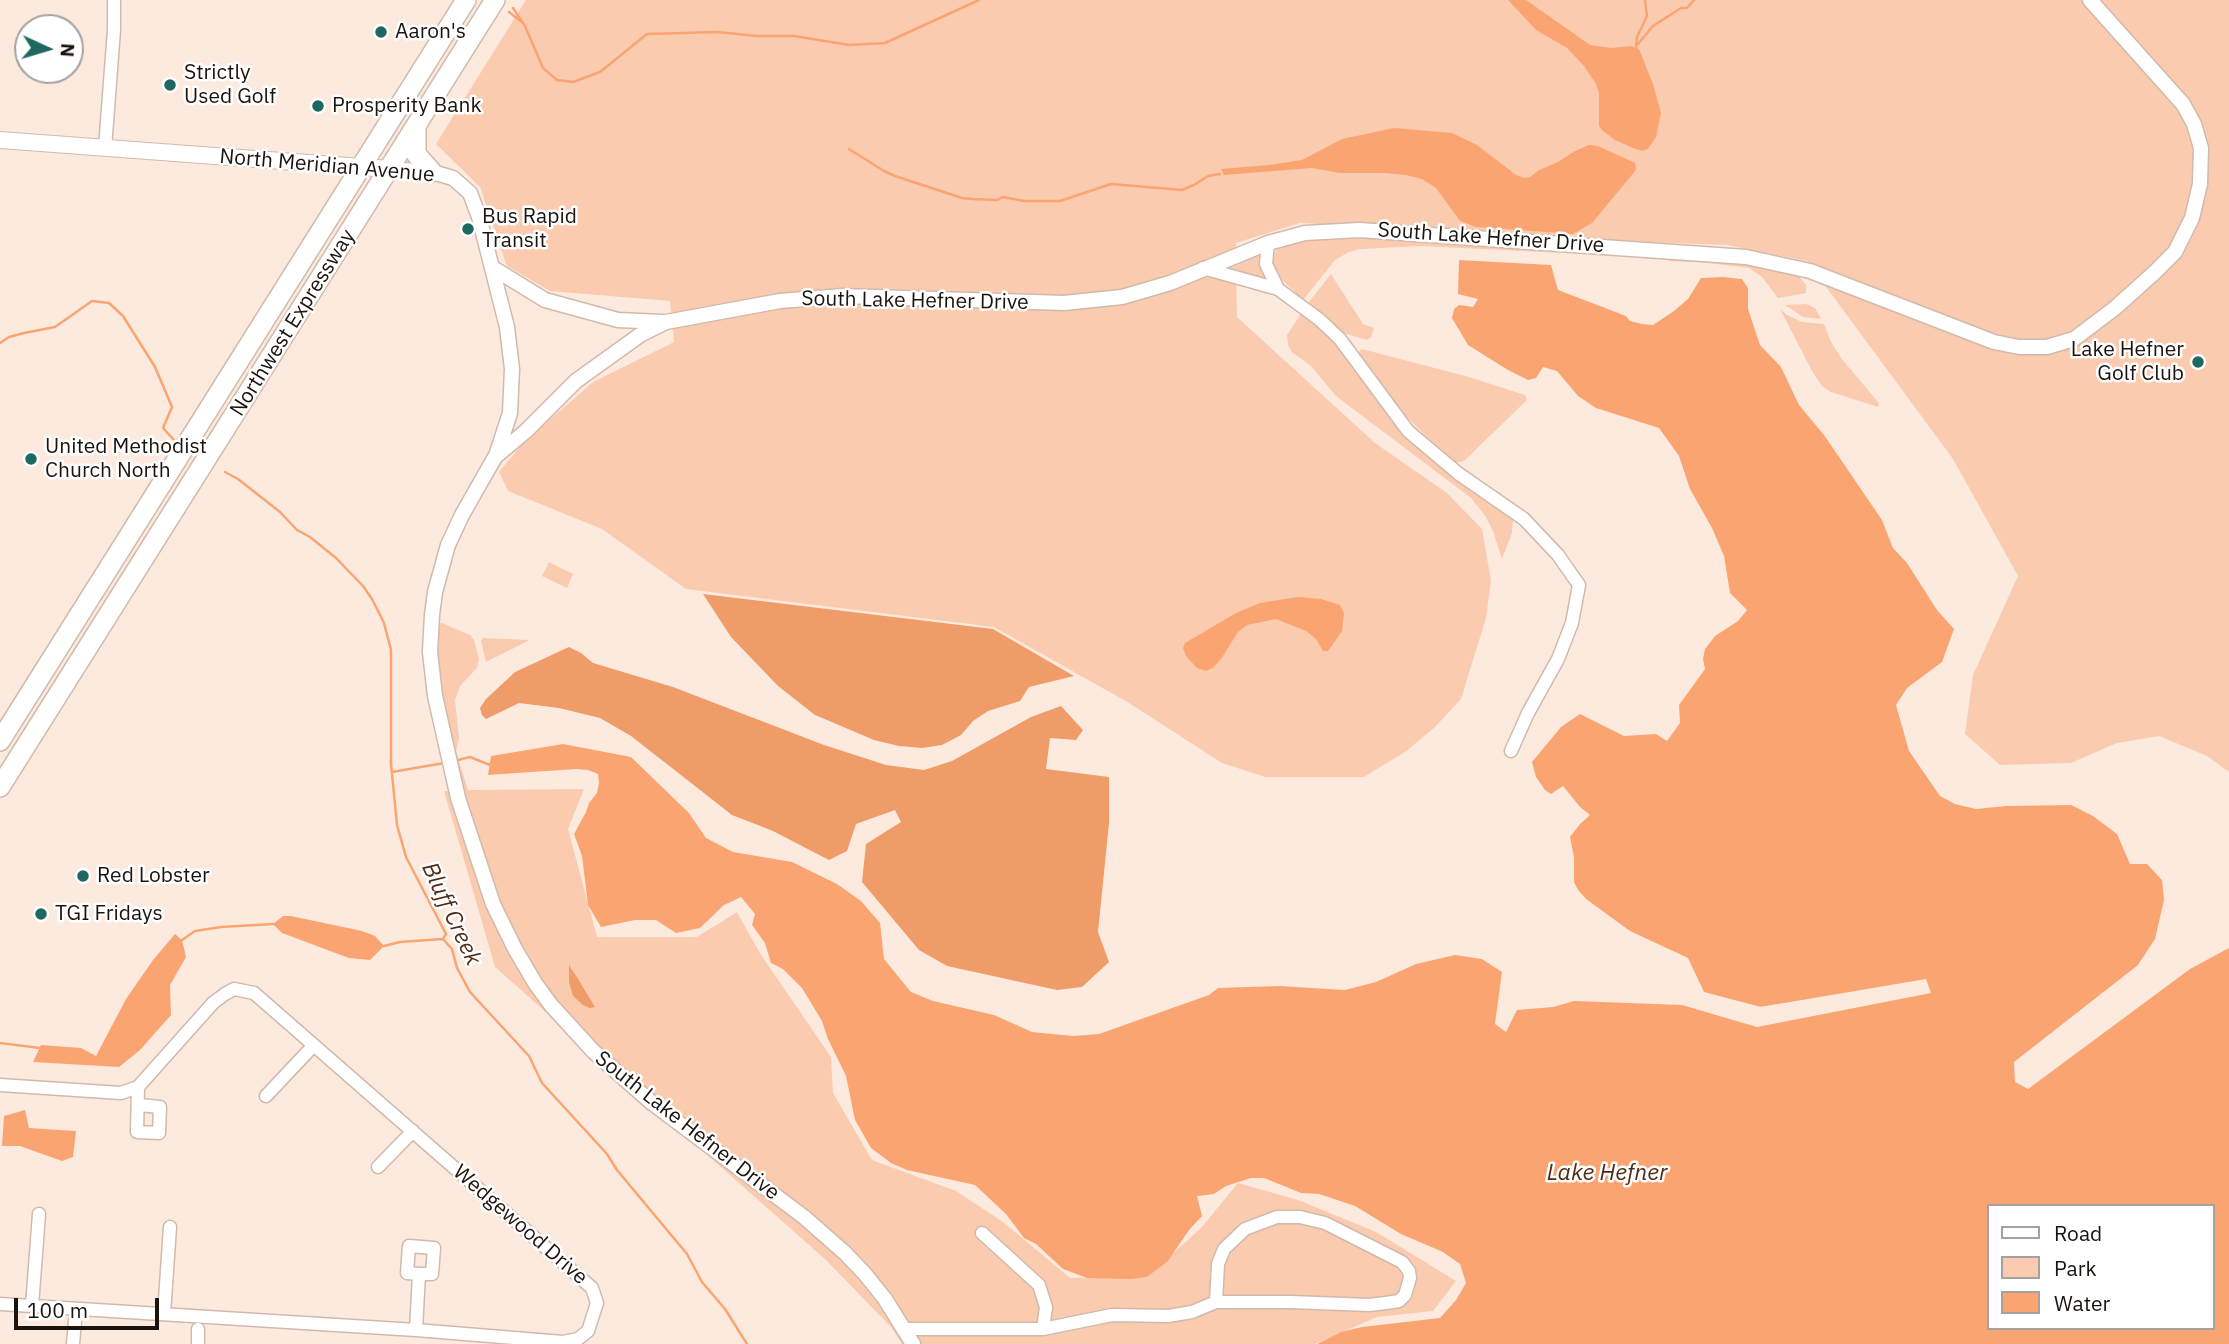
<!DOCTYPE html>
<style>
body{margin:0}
#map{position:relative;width:2229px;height:1344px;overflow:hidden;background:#fdeade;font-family:"IBM Plex Sans",sans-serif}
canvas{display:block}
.legend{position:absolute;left:1987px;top:1204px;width:228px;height:126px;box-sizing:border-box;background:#fff;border:2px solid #a4a19f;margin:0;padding:9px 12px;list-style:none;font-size:21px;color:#1b130e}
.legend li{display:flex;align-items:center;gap:14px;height:35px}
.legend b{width:35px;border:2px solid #a4a19f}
.north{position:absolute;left:14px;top:14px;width:70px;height:70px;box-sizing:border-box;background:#fff;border:2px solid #a4a19f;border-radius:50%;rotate:94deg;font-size:19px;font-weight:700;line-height:28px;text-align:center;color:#1b130e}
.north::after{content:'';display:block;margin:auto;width:24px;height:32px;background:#1f6860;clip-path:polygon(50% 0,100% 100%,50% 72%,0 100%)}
.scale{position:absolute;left:14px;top:1298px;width:145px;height:32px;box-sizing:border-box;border:4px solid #1b130e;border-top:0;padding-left:9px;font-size:21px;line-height:24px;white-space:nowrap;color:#1b130e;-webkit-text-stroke:5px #fff;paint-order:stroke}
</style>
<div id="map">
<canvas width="2229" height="1344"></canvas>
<ul class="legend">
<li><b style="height:9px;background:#fff"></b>Road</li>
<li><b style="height:19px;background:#facbaf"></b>Park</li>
<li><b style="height:19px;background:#faa571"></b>Water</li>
</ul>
<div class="north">N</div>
<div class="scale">100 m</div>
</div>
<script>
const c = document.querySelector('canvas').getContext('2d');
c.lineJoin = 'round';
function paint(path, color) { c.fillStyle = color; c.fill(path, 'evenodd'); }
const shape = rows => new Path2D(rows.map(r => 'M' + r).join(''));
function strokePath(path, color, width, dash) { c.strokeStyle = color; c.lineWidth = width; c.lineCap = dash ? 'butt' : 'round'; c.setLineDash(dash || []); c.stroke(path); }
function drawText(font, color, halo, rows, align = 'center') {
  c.font = font + ' "IBM Plex Sans",sans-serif'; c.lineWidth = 5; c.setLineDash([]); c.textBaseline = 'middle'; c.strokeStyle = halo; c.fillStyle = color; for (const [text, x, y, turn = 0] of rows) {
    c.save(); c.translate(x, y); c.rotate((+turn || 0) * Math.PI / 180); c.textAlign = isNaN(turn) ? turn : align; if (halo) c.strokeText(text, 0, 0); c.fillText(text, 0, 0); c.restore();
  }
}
paint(shape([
 [526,0,2229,0,2229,772,2207,756,2159,736,2117,743,2071,763,2000,765,1965,734,1973,675,2018,576,1953,459,1807,261,1727,245,1592,240,1300,223,1236,243,1236,260,1256,252,1262,254,1265,275,1263,278,1236,271,1237,317,1375,443,1447,493,1482,529,1491,581,1486,618,1461,699,1435,727,1405,752,1364,777,1265,777,1222,763,1129,703,994,627,686,589,602,529,508,491,499,472,523,443,593,382,674,342,670,301,550,291,507,266,480,187,436,144],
 [1344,238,1384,239,1582,251,1583,254,1422,246,1361,249,1349,252,1335,260,1303,300,1275,273,1272,260,1276,251,1280,246,1309,240],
 [1673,256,1753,263,1798,275,1806,285,1806,293,1778,298,1762,277,1749,268,1700,262,1669,261],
 [1331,274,1363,324,1374,328,1371,337,1367,340,1340,332,1308,303],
 [1806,304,1815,308,1821,319,1803,317,1785,305],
 [1780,309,1787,315,1802,322,1824,324,1831,342,1841,358,1879,403,1878,407,1831,392,1822,386,1812,371],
 [1302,312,1319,325,1344,352,1373,391,1513,517,1512,533,1502,559,1493,531,1486,517,1471,498,1336,396,1311,366,1292,352,1288,345,1287,335],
 [1362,349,1469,377,1525,395,1527,400,1464,461,1456,463,1434,444,1396,406,1357,353],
 [549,562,573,574,567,588,542,576],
 [442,623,470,635,474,640,479,659,477,668,460,686,455,700,459,738,456,751,468,790,584,789,568,829,597,937,697,937,737,912,761,955,831,1057,833,1093,872,1160,956,1191,1003,1222,1070,1278,1147,1277,1201,1228,1238,1183,1298,1200,1376,1232,1456,1281,1433,1311,1377,1317,1315,1344,902,1344,891,1327,826,1260,495,967,444,791,462,791,442,704,436,658,437,624],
 [483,638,528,640,528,641,486,662,481,641]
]), '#facbaf');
paint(shape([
 [703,594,993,629,1074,676,1029,687,1020,701,988,711,973,721,961,735,942,745,922,748,899,746,874,740,815,715,778,686,731,637],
 [569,647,581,653,593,663,673,687,824,745,886,765,924,770,952,761,1031,717,1061,706,1083,730,1076,740,1050,738,1046,769,1109,777,1109,823,1098,932,1109,962,1082,987,1057,990,947,966,919,950,862,882,866,844,901,822,895,810,856,824,847,851,829,860,773,831,732,815,631,736,600,718,559,708,519,703,486,719,482,715,480,708,486,699,515,672],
 [569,965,578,979,595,1007,590,1008,583,1005,573,996,569,982]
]), '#f09c68');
paint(shape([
 [1508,0,1526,0,1590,45,1611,48,1631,46,1639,49,1653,84,1661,113,1656,137,1648,149,1642,151,1633,148,1615,140,1602,130,1599,126,1599,93,1596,84,1584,66,1567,48,1536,30],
 [1394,128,1452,133,1477,145,1516,175,1524,178,1530,177,1539,170,1558,162,1575,151,1589,145,1598,146,1635,163,1636,170,1592,223,1573,234,1476,227,1460,221,1436,188,1422,179,1406,175,1385,173,1340,173,1312,168,1224,175,1221,169,1269,165,1302,160,1342,139],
 [1459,260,1551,265,1558,290,1626,316,1630,321,1642,324,1653,325,1674,311,1688,299,1701,278,1723,277,1742,279,1748,288,1748,309,1760,345,1781,367,1799,405,1824,435,1882,520,1893,548,1907,563,1937,610,1954,629,1942,662,1907,688,1896,705,1909,751,1940,796,1955,804,1976,809,2006,806,2071,805,2093,816,2117,834,2130,864,2147,864,2162,880,2164,900,2155,939,2138,965,2014,1062,2015,1082,2028,1089,2190,969,2229,948,2229,1344,1317,1344,1341,1332,1362,1327,1440,1318,1456,1300,1466,1283,1460,1264,1443,1252,1401,1234,1355,1206,1319,1194,1301,1193,1264,1178,1251,1178,1226,1186,1214,1194,1197,1196,1202,1216,1189,1230,1168,1261,1147,1277,1131,1279,1087,1278,1063,1269,1036,1244,1024,1238,1006,1214,975,1185,907,1170,891,1163,871,1148,855,1120,846,1076,828,1039,822,1021,802,988,783,969,771,963,765,943,752,925,755,914,741,897,724,905,700,928,676,933,656,920,635,920,601,927,588,905,582,856,574,834,586,812,589,803,597,793,599,783,598,774,588,770,576,769,488,775,491,756,563,744,631,757,689,813,706,838,733,852,792,862,837,884,861,901,880,923,884,959,911,992,933,1001,994,1015,1032,1032,1073,1036,1099,1034,1209,995,1218,988,1279,986,1345,990,1376,982,1416,964,1455,955,1482,959,1502,972,1495,1024,1506,1032,1517,1010,1553,1007,1574,1001,1682,1005,1757,1027,1931,993,1926,979,1761,1007,1704,992,1688,958,1630,931,1586,899,1578,890,1574,882,1574,857,1570,837,1580,824,1590,815,1580,807,1563,786,1551,794,1545,790,1536,777,1532,762,1561,727,1580,714,1624,736,1656,734,1667,741,1680,723,1679,705,1705,669,1703,659,1705,649,1715,636,1738,621,1747,610,1730,593,1724,556,1712,528,1690,489,1679,456,1659,428,1596,408,1578,396,1557,371,1543,367,1536,378,1528,380,1508,370,1468,345,1452,318,1454,309,1459,305,1473,307,1478,299,1458,294],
 [1989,1206,2213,1206,2213,1328,1989,1328],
 [1298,597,1321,599,1340,605,1344,613,1342,631,1328,651,1323,651,1316,639,1306,631,1276,619,1247,625,1238,632,1221,659,1213,668,1206,671,1197,668,1186,656,1183,648,1185,643,1236,613,1260,603],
 [283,916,291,916,362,931,375,936,384,946,370,960,349,958,282,933,273,924],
 [175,934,182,940,186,957,170,985,171,1015,140,1050,119,1067,33,1062,41,1045,81,1048,96,1056,126,999,153,960],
 [25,1110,29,1128,76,1131,73,1157,62,1161,20,1146,2,1146,4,1116]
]), '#faa571');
paint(shape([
 [1686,963,1703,994,1754,1008,1925,981,1927,992,1860,1004,1927,991,1924,983,1760,1010,1702,995]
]), '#fdeade');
strokePath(shape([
 [513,8,525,26,543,68,557,80,573,82,600,72,647,34,717,32,757,36,794,36,849,45,885,43,979,0],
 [509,12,523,23],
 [1638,44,1653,26,1681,8,1687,8,1694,0],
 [1636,47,1637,37,1647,16,1645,0],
 [849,149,884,171,895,176,962,198,972,199,997,200,1003,197,1024,201,1060,201,1111,184,1182,190,1194,185,1208,176,1220,174],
 [0,343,9,337,24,333,55,327,92,301,109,303,123,316,155,367,172,407,163,428,174,440],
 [225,472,238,479,280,512,297,530,310,537,336,558,363,586,372,599,384,623,391,650,391,764,397,825,406,857,446,934,443,939,452,949,457,968,470,992,529,1056,542,1083,607,1154,617,1170,687,1254,702,1282,725,1309,747,1344],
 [454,761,470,757,490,765],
 [392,772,444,763],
 [182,940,195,931,221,927,273,924],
 [384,946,400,942,443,939],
 [0,1043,40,1048]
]), '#faa571', 2.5);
const minor = shape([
 [105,148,114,30,114,0],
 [1268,243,1266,264,1278,289],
 [1203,268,1278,289,1320,320,1340,339,1408,431,1459,474,1524,519,1558,555,1579,585,1572,623,1558,659,1528,713,1511,751],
 [0,1085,121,1093,138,1087,213,1003,225,994,234,989,254,993,592,1288,597,1303,588,1331,578,1339,563,1342,416,1330,0,1304],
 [138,1087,137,1132,159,1133,160,1107,139,1105],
 [266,1096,314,1045],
 [378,1167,413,1131],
 [982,1233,1039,1285,1046,1307,1043,1329],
 [32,1306,39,1214],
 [164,1314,170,1227],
 [904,1329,1043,1329,1112,1315,1168,1316,1192,1312,1216,1302,1291,1302,1369,1305,1386,1303,1399,1301,1405,1295,1410,1278,1409,1271,1402,1262,1325,1223,1300,1217,1277,1217,1245,1229,1224,1249,1218,1264,1216,1302],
 [416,1330,419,1274,432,1274,434,1248,409,1246,407,1273,419,1274],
 [73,1344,75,1321],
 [198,1344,198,1329]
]);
const tertiary = shape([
 [389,169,432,172,453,178,470,193,479,217,507,327,512,369,510,413,496,456],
 [493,268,545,300,618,320,662,322],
 [913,1344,885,1299,865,1274,845,1253,804,1217,652,1103,593,1051,551,1005,535,983,515,949,493,904,458,798,435,696,430,652,432,615,435,592,448,545,462,515,495,457,526,431,576,381,640,335,666,322,780,301,842,296,1064,303,1122,297,1170,283,1268,243,1305,233,1359,230,1746,257,1810,271,1994,342,2019,347,2047,347,2074,339,2115,308,2155,272,2175,252,2192,218,2200,184,2201,148,2194,124,2183,104,2090,0]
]);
const secondary = shape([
 [0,140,389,169]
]);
const trunk = shape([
 [416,128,416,154,432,172],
 [0,741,466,0],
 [0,787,495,0]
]);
strokePath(minor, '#d1baac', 15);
strokePath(tertiary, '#d1baac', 17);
strokePath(secondary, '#d1baac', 18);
strokePath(trunk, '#d1baac', 22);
strokePath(minor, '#fff', 12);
strokePath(tertiary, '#fff', 14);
strokePath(secondary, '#fff', 16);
strokePath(trunk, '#fff', 19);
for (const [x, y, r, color] of [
 [381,32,7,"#1f6860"],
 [170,85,7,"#1f6860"],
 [318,106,7,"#1f6860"],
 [468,229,7,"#1f6860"],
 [2198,362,7,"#1f6860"],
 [31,459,7,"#1f6860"],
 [83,876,7,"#1f6860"],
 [41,914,7,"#1f6860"]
]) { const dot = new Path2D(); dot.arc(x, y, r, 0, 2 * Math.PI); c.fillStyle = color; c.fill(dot); strokePath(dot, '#fff', 2.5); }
drawText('21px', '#1b130e', '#fff', [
 ["Aaron's",395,32],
 ["Strictly",184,73],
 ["Used Golf",184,97],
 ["Prosperity Bank",332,106],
 ["Bus Rapid",482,217],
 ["Transit",482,241],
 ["Lake Hefner",2184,350,"right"],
 ["Golf Club",2184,374,"right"],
 ["United Methodist",45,447],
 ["Church North",45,471],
 ["Red Lobster",97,876],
 ["TGI Fridays",55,914]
], 'left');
drawText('21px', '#1b130e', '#fff', [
 ["North Meridian Avenue",327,166,5],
 ["South Lake Hefner Drive",1491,238,4],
 ["South Lake Hefner Drive",915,301,1],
 ["Northwest Expressway",293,323,-58],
 ["South Lake Hefner Drive",687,1126,38],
 ["Wedgewood Drive",520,1225,41]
]);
drawText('italic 23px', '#4e2c16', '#fff', [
 ["Bluff Creek",451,914,65],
 ["Lake Hefner",1607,1173]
]);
</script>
